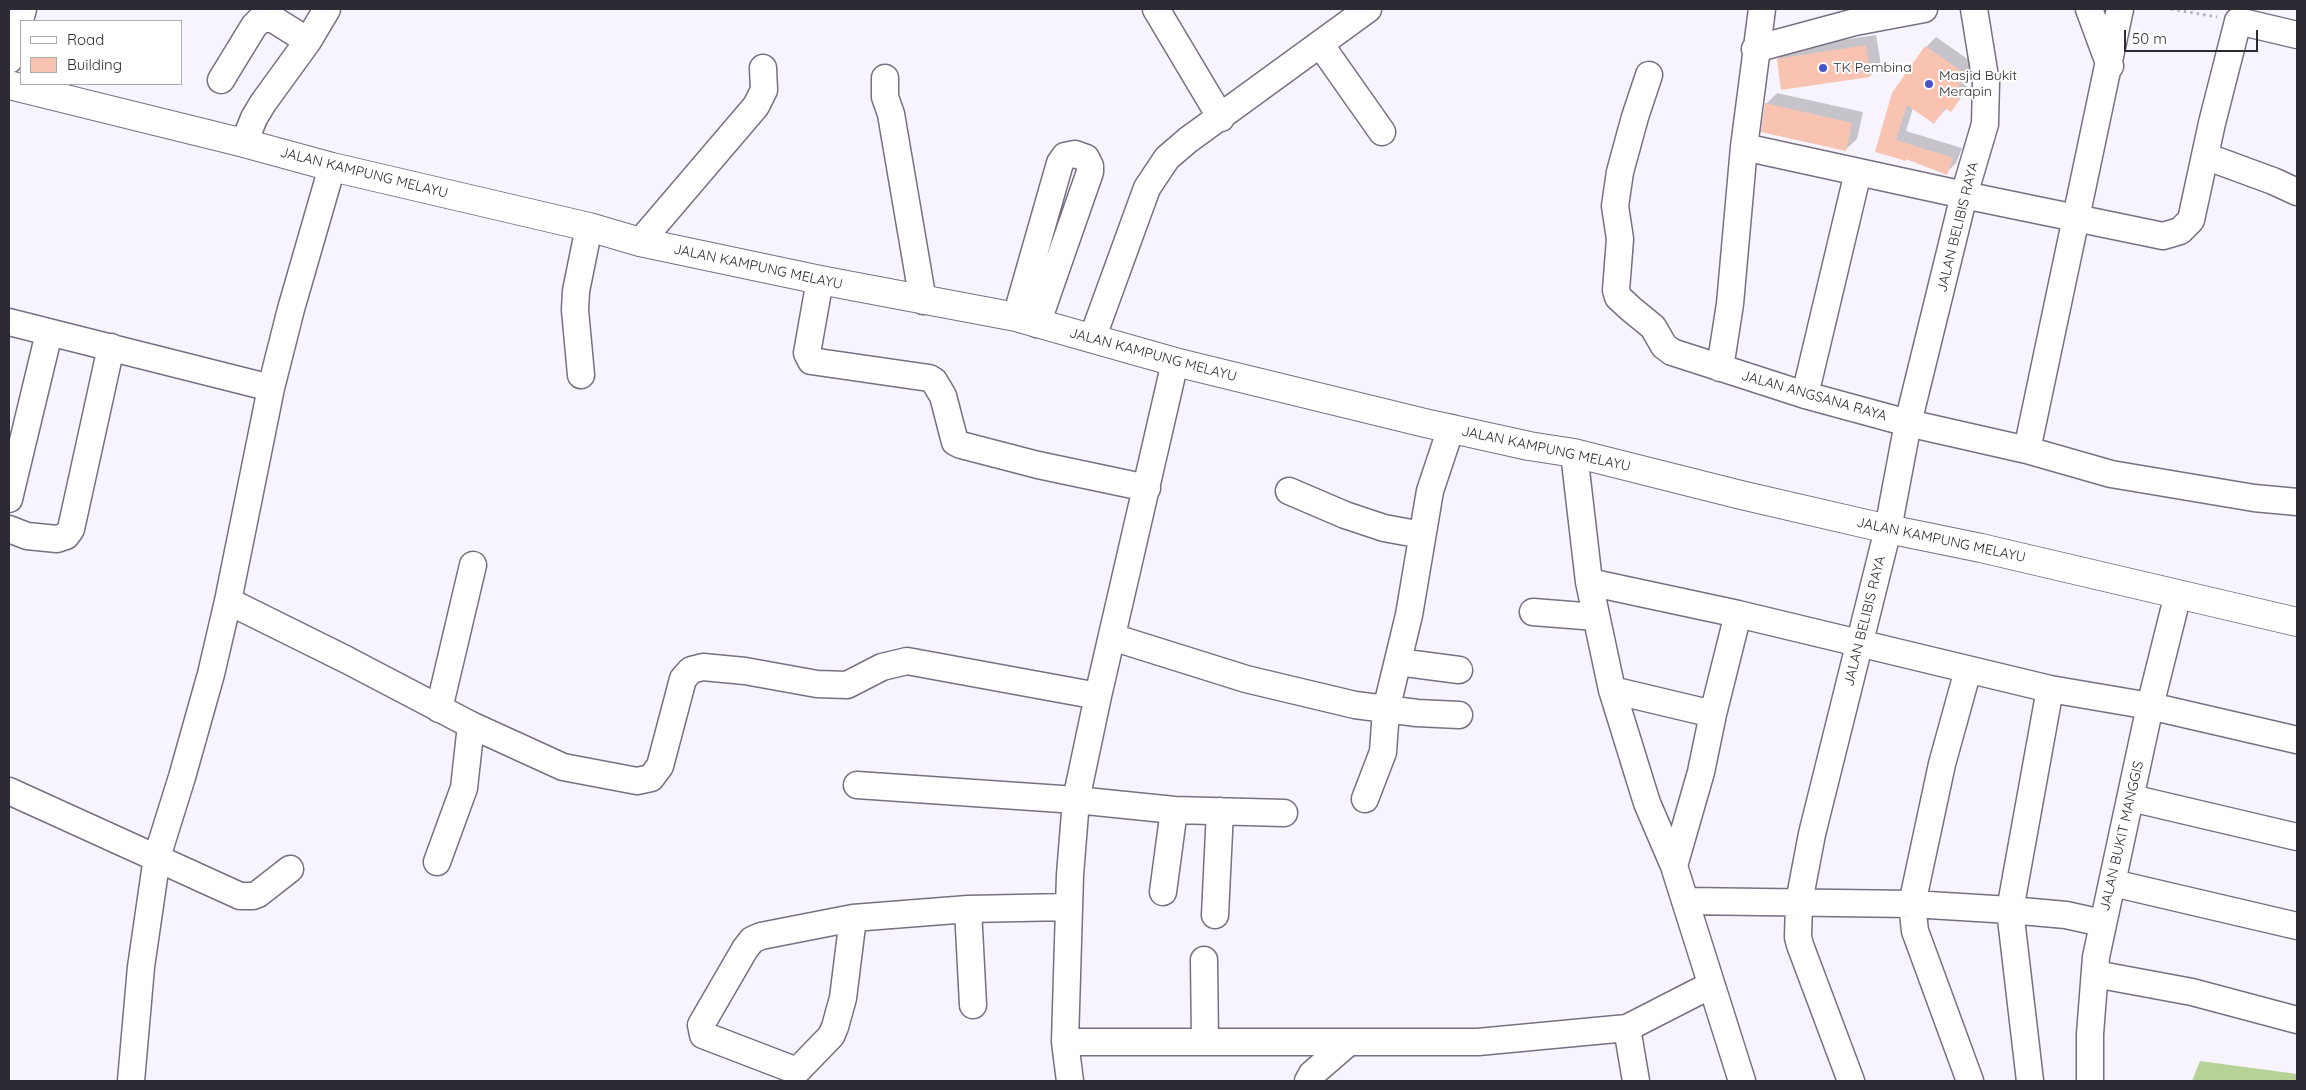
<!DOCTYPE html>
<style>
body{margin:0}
#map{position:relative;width:2306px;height:1090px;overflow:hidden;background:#f8f4fd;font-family:Quicksand,sans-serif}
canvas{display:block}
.frame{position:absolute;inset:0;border:10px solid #2e2a33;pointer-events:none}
.legend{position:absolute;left:20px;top:20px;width:162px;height:65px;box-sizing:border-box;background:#fff;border:1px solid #abaaad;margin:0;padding:6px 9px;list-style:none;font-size:15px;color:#2e2a33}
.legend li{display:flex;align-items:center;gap:10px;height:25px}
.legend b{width:25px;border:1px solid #abaaad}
.scale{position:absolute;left:2124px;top:30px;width:134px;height:22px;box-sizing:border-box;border:2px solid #2e2a33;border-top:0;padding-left:6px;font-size:15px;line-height:18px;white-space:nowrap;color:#2e2a33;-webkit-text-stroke:4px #fff;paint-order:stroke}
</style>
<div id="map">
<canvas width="2306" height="1090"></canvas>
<div class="frame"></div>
<ul class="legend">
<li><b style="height:6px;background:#fff"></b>Road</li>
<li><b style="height:14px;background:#f9c3b2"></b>Building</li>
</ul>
<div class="scale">50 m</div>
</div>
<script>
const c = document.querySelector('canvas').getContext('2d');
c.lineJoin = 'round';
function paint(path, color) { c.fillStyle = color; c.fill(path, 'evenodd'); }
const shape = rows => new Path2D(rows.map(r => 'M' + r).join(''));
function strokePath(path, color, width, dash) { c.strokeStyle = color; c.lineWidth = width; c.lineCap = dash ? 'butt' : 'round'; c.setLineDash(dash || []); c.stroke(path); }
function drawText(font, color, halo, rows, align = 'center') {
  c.font = font + ' Quicksand,sans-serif'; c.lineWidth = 4; c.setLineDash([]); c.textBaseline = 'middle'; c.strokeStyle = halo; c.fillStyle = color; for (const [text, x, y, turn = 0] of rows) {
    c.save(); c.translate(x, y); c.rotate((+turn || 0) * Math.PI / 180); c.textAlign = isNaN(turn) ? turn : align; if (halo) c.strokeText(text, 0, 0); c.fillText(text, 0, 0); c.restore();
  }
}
paint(shape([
 [2200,1061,2297,1074,2297,1081,2192,1081]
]), '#b7d297');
paint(shape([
 [1876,35,1881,65,1870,76,1778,59,1789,48],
 [1936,37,1976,65,1962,83,1969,88,1951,110,1947,108,1934,122,1913,108,1906,131,1962,148,1956,163,1946,173,1907,158,1905,160,1876,151,1926,47],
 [1777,93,1863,112,1857,139,1845,150,1766,104]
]), '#0003');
paint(shape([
 [1866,45,1870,77,1781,90,1777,59],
 [1925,46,1967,75,1953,94,1960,99,1951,112,1945,108,1934,124,1907,105,1896,140,1953,158,1947,175,1906,159,1906,161,1875,152,1892,93],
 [1765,103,1852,123,1846,151,1761,132]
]), '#f9c3b2');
const minor = shape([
 [1156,9,1221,118],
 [2089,9,2110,66],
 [1320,44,1382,132],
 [1755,49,1855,22,1924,9],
 [9,60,23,9],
 [1649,75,1635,117,1620,172,1615,206,1620,239,1616,290,1618,297,1631,309,1653,327,1664,346,1672,352,1805,395,1908,423,2027,450,2111,474,2254,498,2297,502],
 [885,78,885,97,891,114,923,301],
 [221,80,254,26,261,19,273,19,308,41],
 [244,143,254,118,263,103,308,41,327,9],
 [1744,147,1964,195,2163,236,2180,231,2191,220,2212,123,2238,21,2297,35],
 [2205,156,2273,181,2297,192],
 [640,242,756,106,764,90,763,68],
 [820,280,807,353,811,361,929,378,934,381,943,396,955,442,961,445,1038,465,1147,488],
 [1016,317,1060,163,1065,156,1075,154,1086,158,1090,166,1090,172,1037,324],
 [9,322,271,388],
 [1092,339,1147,188,1167,158,1188,140,1368,9],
 [1720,368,1730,304,1744,147,1762,9],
 [581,375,575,310,576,291,589,227],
 [1805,395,1858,172],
 [2027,450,2120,9],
 [1574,453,1589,582,1612,690,1647,803,1674,866,1742,1081],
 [1289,491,1345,515,1384,528,1422,535],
 [9,499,49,333],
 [9,529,27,536,57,539,66,536,71,529,111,347],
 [1589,582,1738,614,2050,689,2150,706,2297,740],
 [228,601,347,660,471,725,563,767,637,781,651,778,660,766,683,679,691,670,703,667,745,671,817,684,847,685,882,667,907,661,1098,696],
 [1533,612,1596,617],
 [1112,637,1246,679,1355,705,1417,713,1459,715],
 [1398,662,1459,670],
 [1968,670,1942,764,1912,904,1915,931,1970,1081],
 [1612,690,1713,714],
 [439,709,473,565],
 [857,785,1076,800,1174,810,1284,813],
 [9,791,240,896,253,896,258,894,290,869],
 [2131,798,2297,837],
 [1365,799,1383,752,1386,710,1409,615,1430,491,1451,428],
 [437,862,464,788,471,725],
 [1674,866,1701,772,1713,714,1738,614],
 [2113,883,2297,926],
 [1163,892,1174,810],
 [1685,901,1912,904,2010,910,2066,915,2102,923],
 [968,909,973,1005],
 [1215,915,1220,811],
 [853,918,843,998,835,1027,831,1036,797,1071,703,1035,701,1025,745,949,752,940,761,936,853,918,968,909,1069,907],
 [1204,960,1205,1042],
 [2095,974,2192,992,2297,1020],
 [1627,1028,1636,1081],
 [1065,1042,1478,1042,1627,1028,1711,985],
 [131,1081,141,967,157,857,182,777,211,674,228,601,271,388,291,309,332,167],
 [1070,1081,1065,1042,1070,875,1076,800,1098,696,1175,362],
 [1308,1081,1312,1074,1349,1042],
 [1851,1081,1800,945,1798,937,1799,902,1812,834,1888,529,1908,423,1964,195,1985,124,1986,83,1974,9],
 [2030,1081,2010,910,2050,689],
 [2090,1081,2090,1034,2096,957,2150,706,2178,594]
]);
const major = shape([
 [9,85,244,143,332,167,589,227,640,242,820,280,1016,317,1175,362,1425,423,1529,446,1574,453,1741,495,1888,529,1981,548,2297,622]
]);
strokePath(minor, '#786f82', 29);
strokePath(major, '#786f82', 30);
strokePath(shape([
 [2171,9,2217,17]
]), '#b4b0b9', 3, [2.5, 4]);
strokePath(minor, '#fff', 26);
strokePath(major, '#fff', 28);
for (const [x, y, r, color] of [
 [1823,68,5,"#4753c8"],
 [1929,84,5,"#4753c8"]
]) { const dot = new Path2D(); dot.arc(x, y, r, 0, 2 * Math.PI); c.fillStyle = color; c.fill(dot); strokePath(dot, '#fff', 2); }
drawText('14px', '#2e2a33', '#fff', [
 ["TK Pembina",1833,68],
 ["Masjid Bukit",1939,76],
 ["Merapin",1939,92]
], 'left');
drawText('14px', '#2e2a33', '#fff', [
 ["JALAN KAMPUNG MELAYU",364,173,14],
 ["JALAN BELIBIS RAYA",1958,227,-76],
 ["JALAN KAMPUNG MELAYU",758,267,12],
 ["JALAN KAMPUNG MELAYU",1153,355,15],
 ["JALAN ANGSANA RAYA",1814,396,16],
 ["JALAN KAMPUNG MELAYU",1546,449,12],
 ["JALAN KAMPUNG MELAYU",1941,540,12],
 ["JALAN BELIBIS RAYA",1865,621,-76],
 ["JALAN BUKIT MANGGIS",2122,836,-77]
]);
</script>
